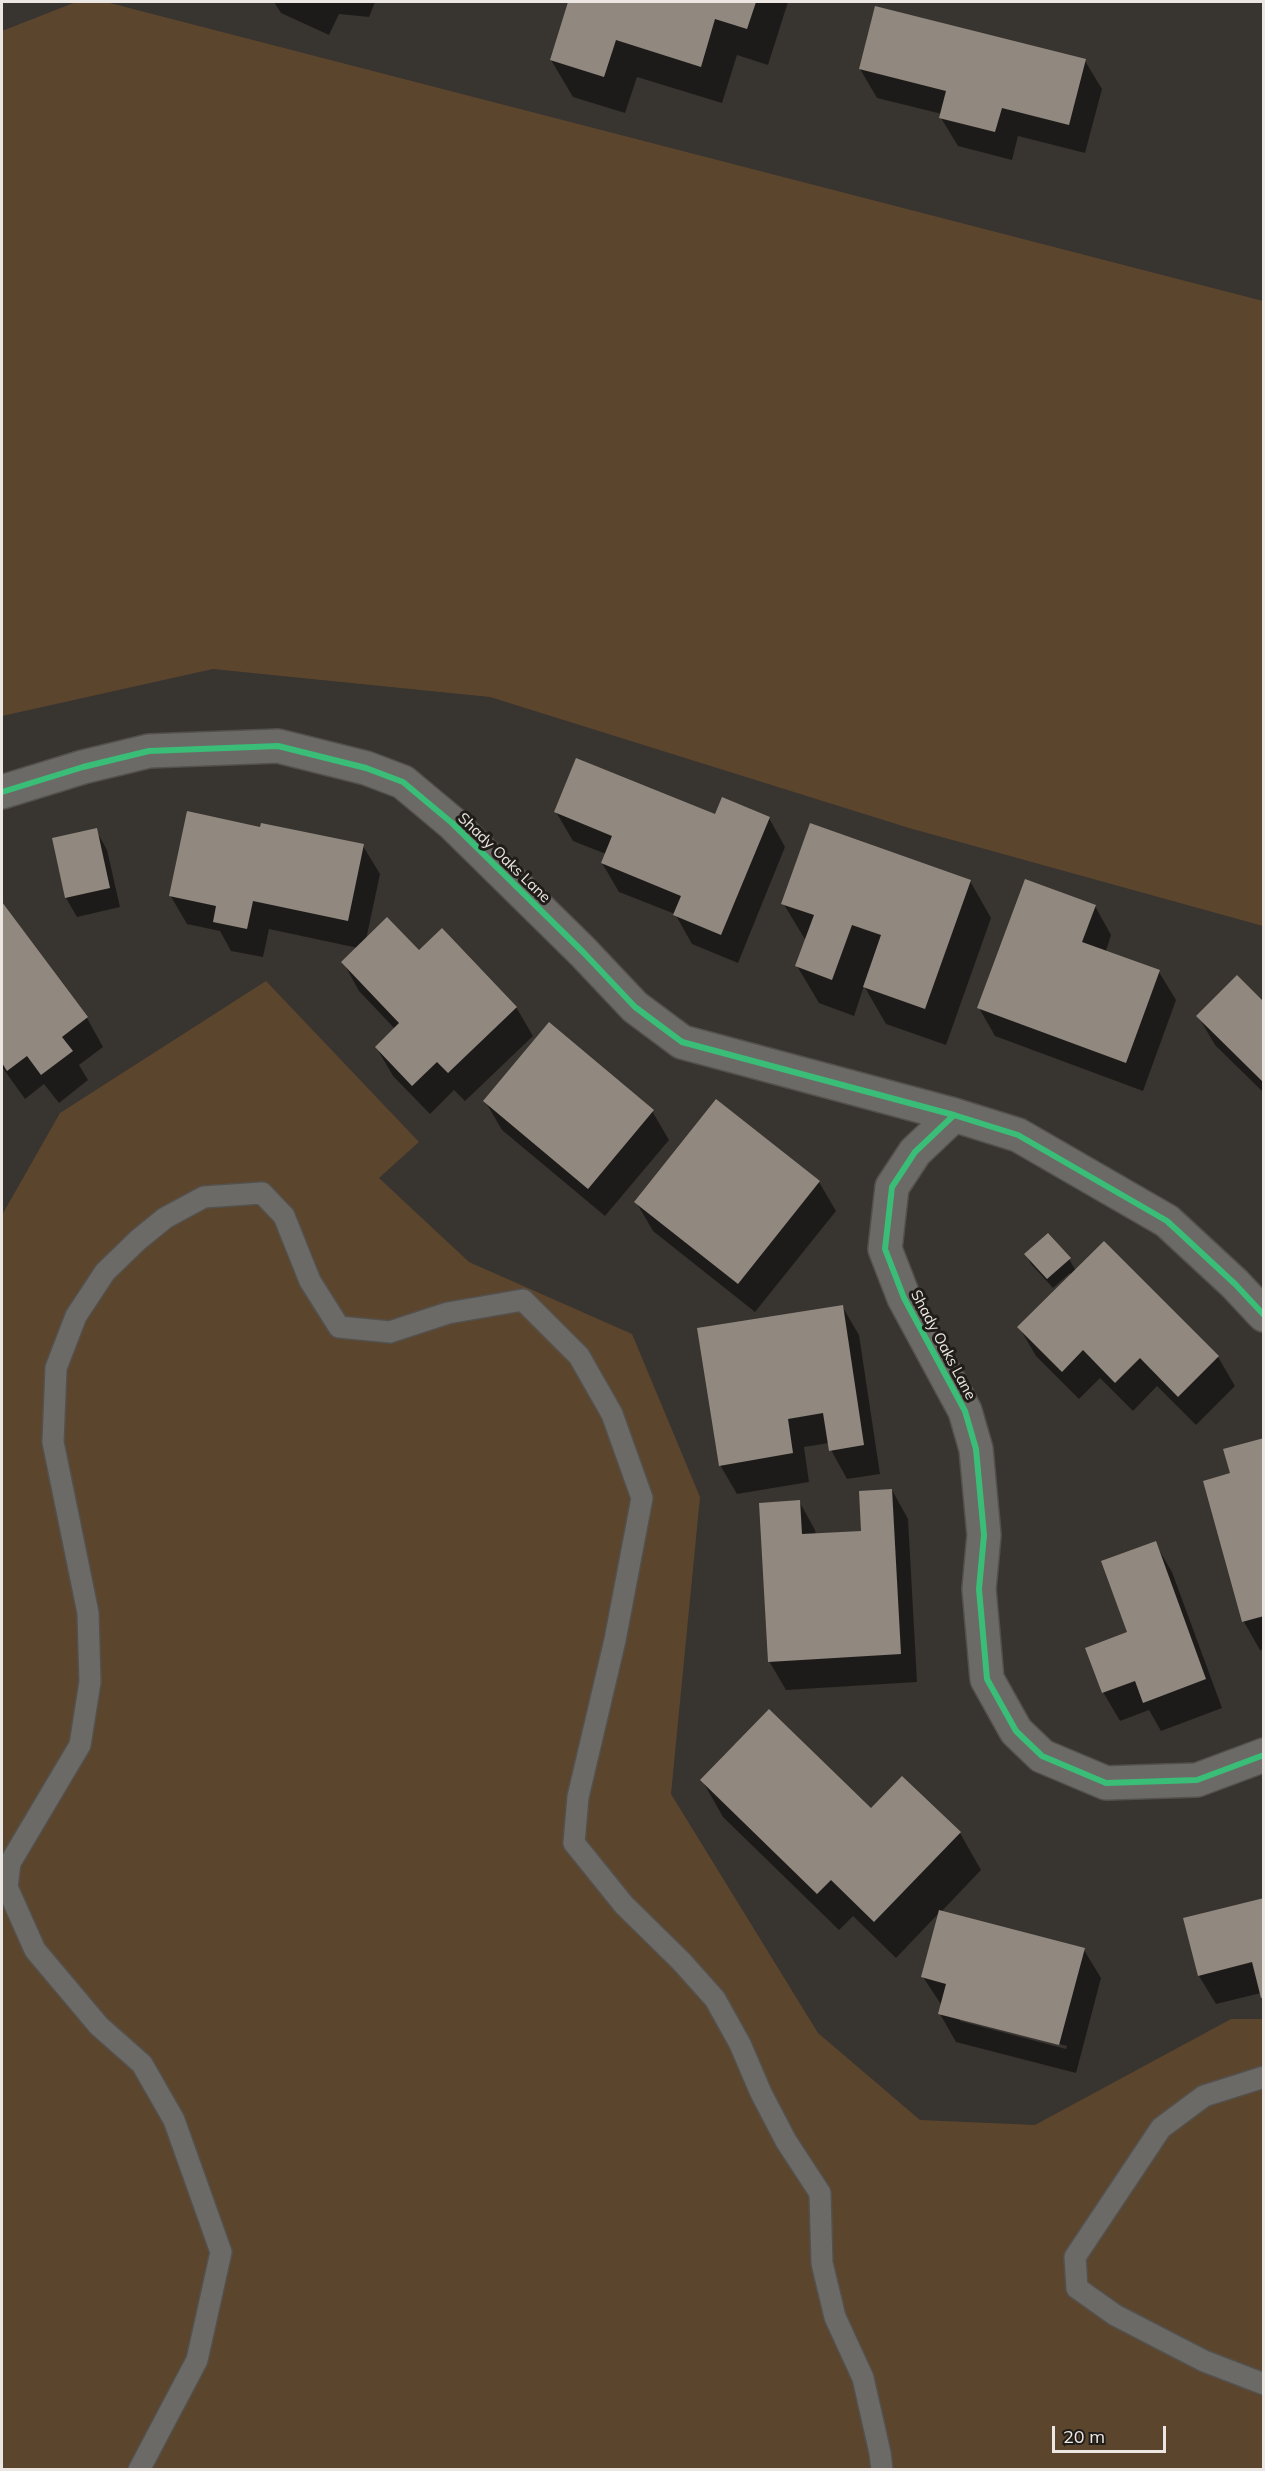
<!DOCTYPE html>
<style>
body{margin:0}
#map{position:relative;width:1265px;height:2471px;overflow:hidden;background:#383430;font-family:Mulish,sans-serif}
canvas{display:block}
.frame{position:absolute;inset:0;border:3px solid #ece7e2;pointer-events:none}
.scale{position:absolute;left:1052px;top:2426px;width:114px;height:27px;box-sizing:border-box;border:3px solid #ece7e2;border-top:0;padding-left:8px;font-size:18px;line-height:21px;white-space:nowrap;color:#ece7e2;-webkit-text-stroke:4px #201d19;paint-order:stroke}
</style>
<div id="map">
<canvas width="1265" height="2471"></canvas>
<div class="frame"></div>
<div class="scale">20 m</div>
</div>
<script>
const c = document.querySelector('canvas').getContext('2d');
c.lineJoin = 'round';
function paint(path, color) { c.fillStyle = color; c.fill(path, 'evenodd'); }
const shape = rows => new Path2D(rows.map(r => 'M' + r).join(''));
function strokePath(path, color, width, dash) { c.strokeStyle = color; c.lineWidth = width; c.lineCap = dash ? 'butt' : 'round'; c.setLineDash(dash || []); c.stroke(path); }
function drawText(font, color, halo, rows, align = 'center') {
  c.font = font + ' Mulish,sans-serif'; c.lineWidth = 6; c.setLineDash([]); c.textBaseline = 'middle'; c.strokeStyle = halo; c.fillStyle = color; for (const [text, x, y, turn = 0] of rows) {
    c.save(); c.translate(x, y); c.rotate((+turn || 0) * Math.PI / 180); c.textAlign = isNaN(turn) ? turn : align; if (halo) c.strokeText(text, 0, 0); c.fillText(text, 0, 0); c.restore();
  }
}
paint(shape([
 [76,2,106,2,1263,301,1263,926,909,828,490,697,213,669,2,716,2,31],
 [266,981,419,1142,379,1178,469,1262,632,1334,700,1497,671,1794,818,2033,920,2120,1035,2125,1231,2019,1263,2019,1263,2469,2,2470,2,1215,60,1113]
]), '#5c452d');
paint(shape([
 [274,2,375,2,369,17,339,14,329,35,281,13],
 [570,2,788,2,768,65,737,55,722,103,637,77,625,113,573,97,551,60],
 [1085,61,1102,89,1085,153,1018,136,1012,160,958,146,941,118,942,114,877,98,860,69],
 [556,812,769,818,785,847,738,963,692,944,675,914,619,892,602,863,606,854,573,841],
 [261,829,363,846,380,874,366,940,419,952,516,1007,533,1036,465,1101,454,1090,430,1114,393,1076,376,1047,395,1029,359,991,343,962,358,948,269,929,263,957,231,951,220,931,187,924,170,895],
 [96,830,107,850,120,907,77,917,66,898],
 [970,881,991,918,946,1045,886,1024,864,986,854,1016,819,1003,797,966,806,941,783,903],
 [2,905,87,1018,103,1047,79,1065,88,1080,59,1103,44,1084,25,1099,2,1067],
 [1095,906,1111,935,1106,951,1159,972,1176,1000,1143,1091,995,1036,979,1008],
 [1264,1004,1264,1093,1215,1045,1198,1016],
 [485,1101,652,1111,669,1140,605,1216,502,1130],
 [819,1182,836,1211,755,1312,653,1231,636,1202],
 [1104,1243,1218,1357,1235,1386,1196,1425,1157,1386,1133,1411,1100,1378,1079,1399,1036,1356,1019,1327,1071,1275,1070,1273,1053,1288,1031,1264,1026,1254,1069,1259,1076,1271],
 [842,1306,859,1335,880,1474,847,1479,831,1450,829,1443,804,1447,809,1482,737,1494,720,1465],
 [1264,1440,1264,1650,1260,1650,1244,1622,1205,1482,1231,1474],
 [892,1490,908,1519,917,1682,786,1690,769,1661,799,1501,815,1530,816,1535,863,1532],
 [1155,1543,1172,1572,1222,1708,1161,1731,1149,1710,1120,1721,1103,1692,1129,1633],
 [702,1780,871,1810,960,1833,981,1870,941,1912,1084,1950,1101,1978,1076,2073,956,2042,940,2014,942,2006,923,1977,939,1913,896,1958,853,1916,839,1930,723,1817],
 [960,2018,1067,2046,1066,2049,960,2021],
 [1264,1899,1264,1999,1261,1993,1216,2004,1199,1976]
]), '#0007');
paint(shape([
 [568,2,756,2,747,29,715,19,701,67,616,40,604,77,550,60],
 [875,6,1086,59,1069,125,1002,108,995,132,939,118,946,91,859,69],
 [576,758,715,814,722,797,770,817,721,935,673,915,681,896,601,863,612,836,554,812],
 [187,811,260,827,261,823,364,844,348,921,253,901,247,929,213,922,216,906,169,896],
 [810,823,971,880,925,1009,863,987,881,935,852,925,832,980,795,966,814,915,781,904],
 [97,828,110,888,65,898,52,838],
 [1025,879,1096,905,1082,942,1160,970,1126,1063,977,1008],
 [2,902,88,1017,62,1037,73,1051,41,1075,27,1056,7,1071,2,1063],
 [387,917,419,950,442,928,517,1007,448,1073,437,1062,412,1086,375,1047,399,1023,341,962],
 [1237,975,1264,1002,1264,1083,1196,1016],
 [549,1022,654,1110,588,1189,483,1101],
 [716,1099,820,1181,738,1284,634,1202],
 [1048,1233,1071,1258,1047,1279,1024,1254],
 [1104,1241,1219,1356,1178,1397,1140,1358,1115,1383,1083,1350,1062,1372,1017,1327],
 [843,1305,864,1445,829,1451,823,1413,788,1419,793,1453,719,1466,697,1328],
 [1264,1438,1264,1616,1242,1622,1203,1481,1230,1473,1223,1449],
 [892,1489,901,1654,768,1662,759,1503,800,1500,802,1534,861,1531,859,1491],
 [1156,1541,1206,1679,1143,1703,1135,1681,1102,1693,1085,1648,1127,1632,1101,1561],
 [769,1709,871,1808,902,1776,961,1832,874,1922,831,1880,817,1894,700,1780],
 [1264,1898,1264,1998,1261,1998,1252,1962,1198,1976,1183,1918],
 [939,1910,1085,1948,1059,2045,938,2014,946,1984,921,1977]
]), '#91887f');
const lane = shape([
 [1264,2077,1204,2096,1161,2128,1075,2257,1077,2288,1115,2315,1204,2361,1264,2384],
 [139,2470,197,2360,221,2252,174,2120,142,2064,99,2026,35,1950,7,1887,10,1863,80,1745,90,1682,88,1613,53,1442,56,1368,76,1316,105,1272,138,1240,165,1218,204,1197,262,1193,284,1216,310,1281,339,1327,390,1332,448,1313,523,1300,579,1356,612,1414,642,1498,615,1640,578,1797,574,1843,624,1905,681,1961,715,1999,740,2044,761,2093,786,2141,820,2193,822,2263,835,2317,863,2378,880,2453,882,2470]
]);
const street = shape([
 [2,792,83,767,149,751,278,746,366,768,403,782,452,823,583,952,635,1007,682,1042,954,1115],
 [1264,1315,1235,1284,1167,1221,1018,1135,954,1115,915,1152,892,1187,885,1249,904,1298,965,1411,976,1449,984,1535,979,1589,987,1679,1016,1731,1042,1756,1106,1783,1197,1780,1264,1755]
]);
strokePath(lane, '#54514d', 24);
strokePath(street, '#54514d', 36);
strokePath(lane, '#6b6a67', 21);
strokePath(street, '#6b6a67', 33);
strokePath(shape([
 [2,792,83,767,149,751,278,746,366,768,403,782,452,823,583,952,635,1007,682,1042,954,1115],
 [1264,1315,1235,1284,1167,1221,1018,1135,954,1115,915,1152,892,1187,885,1249,904,1298,965,1411,976,1449,984,1535,979,1589,987,1679,1016,1731,1042,1756,1106,1783,1197,1780,1264,1755]
]), '#3abd76', 6);
drawText('15px', '#ece7e2', '#201d19', [
 ["Shady Oaks Lane",504,858,44],
 ["Shady Oaks Lane",943,1345,62]
]);
</script>
